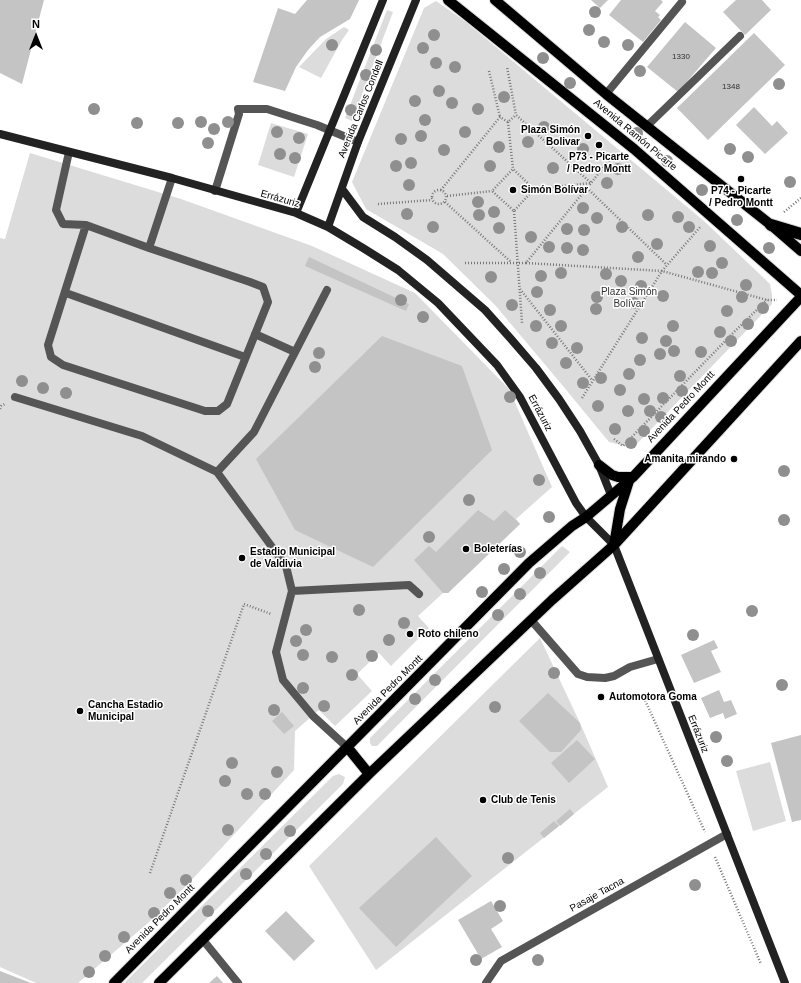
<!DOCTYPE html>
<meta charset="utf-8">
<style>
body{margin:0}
#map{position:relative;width:801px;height:983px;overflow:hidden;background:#fff;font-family:Arial,sans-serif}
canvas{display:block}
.north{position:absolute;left:16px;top:16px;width:40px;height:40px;-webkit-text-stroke:3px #fff;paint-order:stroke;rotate:0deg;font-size:11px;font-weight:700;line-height:16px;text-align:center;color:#000}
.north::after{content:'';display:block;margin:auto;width:14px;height:18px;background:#000;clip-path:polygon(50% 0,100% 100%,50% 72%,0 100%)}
</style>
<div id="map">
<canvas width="801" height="983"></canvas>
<div class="north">N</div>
</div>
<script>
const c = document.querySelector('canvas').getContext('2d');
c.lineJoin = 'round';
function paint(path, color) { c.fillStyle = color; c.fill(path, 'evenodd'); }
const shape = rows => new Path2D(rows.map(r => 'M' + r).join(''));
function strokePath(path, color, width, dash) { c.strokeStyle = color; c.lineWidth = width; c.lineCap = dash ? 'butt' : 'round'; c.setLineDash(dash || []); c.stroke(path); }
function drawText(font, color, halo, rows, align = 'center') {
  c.font = font + ' Arial,sans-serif'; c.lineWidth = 3; c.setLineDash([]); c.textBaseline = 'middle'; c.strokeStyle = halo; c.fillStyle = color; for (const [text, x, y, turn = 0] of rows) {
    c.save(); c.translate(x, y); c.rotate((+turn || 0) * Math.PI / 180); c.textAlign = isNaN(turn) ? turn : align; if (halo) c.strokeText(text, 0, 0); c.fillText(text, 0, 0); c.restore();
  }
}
paint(shape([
 [436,1,466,22,704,221,770,284,772,295,772,304,633,448,609,442,563,386,495,305,443,254,366,209,352,182,424,8],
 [387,10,393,12,352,121,345,118],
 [344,27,349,30,342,40,321,78,299,67,326,39],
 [271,123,308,134,294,177,258,165],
 [30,153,181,199,312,246,415,293,509,389,552,487,516,519,520,524,448,593,443,593,418,616,429,628,391,666,379,653,357,674,372,691,335,726,319,710,295,731,294,770,187,885,148,923,78,983,36,983,0,967,0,238,5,239],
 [562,546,570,552,377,746,372,746,370,743,370,738],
 [540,638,580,723,608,787,376,970,309,866],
 [770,762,786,821,753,831,736,771],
 [339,774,345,777,343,784,142,983,124,983,333,776]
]), '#dcdcdc');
paint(shape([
 [0,0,44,0,22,84,0,73],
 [307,0,359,0,350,19,320,37,308,50,296,67,285,91,253,82,278,8,295,14],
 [591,0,608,0,600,8],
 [621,0,661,0,663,2,655,11,660,15,658,17,661,20,643,42,609,15],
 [736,0,762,0,771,10,745,35,723,12],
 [685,22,716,48,678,92,647,67],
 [754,33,785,65,708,140,677,108],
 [754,107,772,126,777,121,788,133,765,154,736,125],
 [309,257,409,304,406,311,305,266],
 [382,336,462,366,492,450,373,567,295,530,256,459],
 [478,510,494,521,505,510,516,520,520,524,448,593,443,593,414,560,429,546,436,552],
 [714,640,718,648,711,651,721,672,694,683,681,655],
 [719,690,724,702,731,700,737,714,725,719,723,713,710,718,701,698],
 [548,693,580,723,581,730,561,752,550,752,519,721],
 [282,712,294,726,284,734,272,721],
 [801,735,801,820,792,822,771,743],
 [577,740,595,759,569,783,551,763],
 [570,809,574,814,560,826,556,821],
 [554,821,559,826,544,838,540,833],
 [436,837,472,876,396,947,359,908],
 [491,901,503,921,491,929,502,947,481,959,458,920],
 [286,911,315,941,294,961,265,931],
 [0,971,31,983,0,983],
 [217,976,223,983,209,983]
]), '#c4c4c4');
const primary = shape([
 [448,0,634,149,801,295],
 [495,0,606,94,771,225,801,251],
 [599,465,612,475,618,477,633,477],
 [614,545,620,509,629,481],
 [348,748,369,774],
 [114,983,529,563,572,526,586,517,633,477,801,297],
 [159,983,369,774,552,600,614,545,801,341]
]);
const highway = shape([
 [771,225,801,234]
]);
strokePath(primary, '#dbdbdb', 12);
strokePath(highway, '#dbdbdb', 14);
strokePath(shape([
 [489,71,500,117],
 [508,122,513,169],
 [587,188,667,265],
 [534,189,513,169,492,191,514,211,534,189,591,183,615,153],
 '432 197a7 7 0 1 1 14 0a7 7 0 1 1-14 0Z',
 [441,190,500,117,508,122,516,115],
 [447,196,492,191],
 [445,202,511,262],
 [378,204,432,200],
 [514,211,522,323],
 [784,212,801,198],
 [465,263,526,263,591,183,516,115,507,67],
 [526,263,662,271,767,300,777,300],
 [520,289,592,380],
 [582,398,662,271,701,226],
 [0,409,1,406,5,404],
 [614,439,623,446,734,332,767,300],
 [644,698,705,832],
 [715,857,761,964],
 [150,873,244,604,271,614]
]), '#777', 2.5, [1, 2]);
strokePath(shape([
 [606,94,682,2],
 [647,126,740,36],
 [69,152,56,210,63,224,86,225,149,248,250,282,263,287,268,302,227,404,218,411,205,411,63,365,51,357,48,345,86,225],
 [215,191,239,114,238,109,267,109,317,125,358,142],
 [149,248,172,178],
 [66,293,245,357],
 [255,334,295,352],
 [15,397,142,436,217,472,286,566,292,591,276,652,283,680,313,716,348,748],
 [217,472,254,432,327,290],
 [292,591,409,585,419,594],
 [531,620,578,674,587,677,605,678,614,676,630,667,658,659],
 [203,940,238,983]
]), '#555', 8);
strokePath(shape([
 [486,983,501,961,727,834]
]), '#555', 8);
strokePath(shape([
 [0,134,172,178,296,213,328,227,363,248,398,270,438,303,497,365,520,397,576,503,586,517,614,545,785,983],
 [342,189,363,217,395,237,427,260,485,310,511,339,536,368,559,399,580,431,599,465,611,495],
 [296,213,383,0],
 [328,227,358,142,416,0]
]), '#222', 8);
strokePath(primary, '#000', 10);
strokePath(highway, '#000', 12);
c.fillStyle = '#8f8f8f';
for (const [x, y] of [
 [595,12],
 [589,30],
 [434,35],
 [604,42],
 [332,45],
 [628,45],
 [423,48],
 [376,50],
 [543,58],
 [436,63],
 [455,67],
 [640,71],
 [366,75],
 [570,83],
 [779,84],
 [439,91],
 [504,97],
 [415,101],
 [452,103],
 [94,109],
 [478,109],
 [351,110],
 [425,120],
 [201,122],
 [228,122],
 [137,123],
 [178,123],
 [544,127],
 [214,129],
 [277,132],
 [465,132],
 [637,133],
 [421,136],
 [299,138],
 [401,139],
 [528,142],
 [208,143],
 [499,147],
 [583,149],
 [730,149],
 [444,150],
 [280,154],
 [748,157],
 [295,158],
 [667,161],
 [411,163],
 [396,166],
 [490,166],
 [553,168],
 [618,169],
 [790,182],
 [607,183],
 [409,185],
 [702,190],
 [478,202],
 [583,208],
 [494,212],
 [407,214],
 [479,215],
 [648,215],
 [678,217],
 [597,218],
 [737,220],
 [433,227],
 [622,227],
 [689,227],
 [499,228],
 [567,229],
 [584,230],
 [531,237],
 [657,244],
 [710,246],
 [549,247],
 [567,248],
 [769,248],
 [583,250],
 [638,257],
 [722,263],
 [698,272],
 [561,273],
 [712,273],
 [606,274],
 [541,276],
 [491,277],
 [621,281],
 [746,285],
 [641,286],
 [537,292],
 [663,296],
 [597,297],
 [742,297],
 [401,300],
 [634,303],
 [512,305],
 [763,308],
 [596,309],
 [550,310],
 [727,311],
 [423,317],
 [748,324],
 [536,326],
 [561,326],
 [673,326],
 [720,332],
 [642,338],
 [666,341],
 [731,341],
 [552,343],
 [577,348],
 [674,351],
 [701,352],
 [319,353],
 [660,354],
 [640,360],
 [566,363],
 [315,367],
 [629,374],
 [680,376],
 [601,378],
 [22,381],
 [583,383],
 [43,388],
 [620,390],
 [682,391],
 [66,393],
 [510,397],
 [663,398],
 [644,399],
 [598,406],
 [628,411],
 [650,411],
 [661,417],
 [615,429],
 [644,431],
 [631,443],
 [784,471],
 [539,480],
 [469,500],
 [549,517],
 [784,520],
 [429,537],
 [520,552],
 [504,569],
 [540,573],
 [482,592],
 [520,594],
 [359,610],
 [752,611],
 [498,615],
 [404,623],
 [306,630],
 [693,635],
 [389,640],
 [296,641],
 [303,655],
 [372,656],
 [332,657],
 [554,673],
 [352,675],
 [435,680],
 [782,685],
 [303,688],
 [415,699],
 [324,706],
 [495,707],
 [274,710],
 [716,737],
 [727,761],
 [232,763],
 [277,772],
 [225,781],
 [247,794],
 [265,794],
 [228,830],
 [290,831],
 [266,854],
 [508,858],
 [246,874],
 [186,880],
 [695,885],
 [170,893],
 [500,906],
 [208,911],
 [154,913],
 [124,937],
 [105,956],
 [476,960],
 [538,960],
 [89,972]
]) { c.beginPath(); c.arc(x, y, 6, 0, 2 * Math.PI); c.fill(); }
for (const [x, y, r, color] of [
 [588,136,4,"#000"],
 [599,145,4,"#000"],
 [741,179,4,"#000"],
 [513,190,4,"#000"],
 [734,459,4,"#000"],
 [466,549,4,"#000"],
 [242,558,4,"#000"],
 [410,634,4,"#000"],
 [601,697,4,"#000"],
 [80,711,4,"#000"],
 [483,800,4,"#000"]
]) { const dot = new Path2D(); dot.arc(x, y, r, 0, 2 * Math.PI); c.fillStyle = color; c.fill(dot); strokePath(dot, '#fff', 1.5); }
drawText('8px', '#313131', null, [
 ["1330",681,57],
 ["1348",731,87]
]);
drawText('10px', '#000', '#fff', [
 ["Avenida Carlos Condell",361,109,-68],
 ["Avenida Ramón Picarte",635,135,40],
 ["Errázuriz",280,199,16],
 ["Avenida Pedro Montt",681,407,-47],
 ["Errázuriz",540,413,62],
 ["Avenida Pedro Montt",388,690,-45],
 ["Errázuriz",698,734,68],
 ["Pasaje Tacna",597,895,-29],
 ["Avenida Pedro Montt",160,919,-45]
]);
drawText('bold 10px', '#000', '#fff', [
 ["Plaza Simón",580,130,"right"],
 ["Bolivar",580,142,"right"],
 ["P73 - Picarte",599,157,"center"],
 ["/ Pedro Montt",599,169,"center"],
 ["Simón Bolívar",521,190],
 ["P74 - Picarte",741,191,"center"],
 ["/ Pedro Montt",741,203,"center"],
 ["Amanita mirando",726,459,"right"],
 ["Boleterías",474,549],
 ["Estadio Municipal",250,552],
 ["de Valdivia",250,564],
 ["Roto chileno",418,634],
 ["Automotora Goma",609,697],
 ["Cancha Estadio",88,705],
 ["Municipal",88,717],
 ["Club de Tenis",491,800]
], 'left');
drawText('10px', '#333', '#fff', [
 ["Plaza Simón",629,292],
 ["Bolívar",629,304]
]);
</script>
